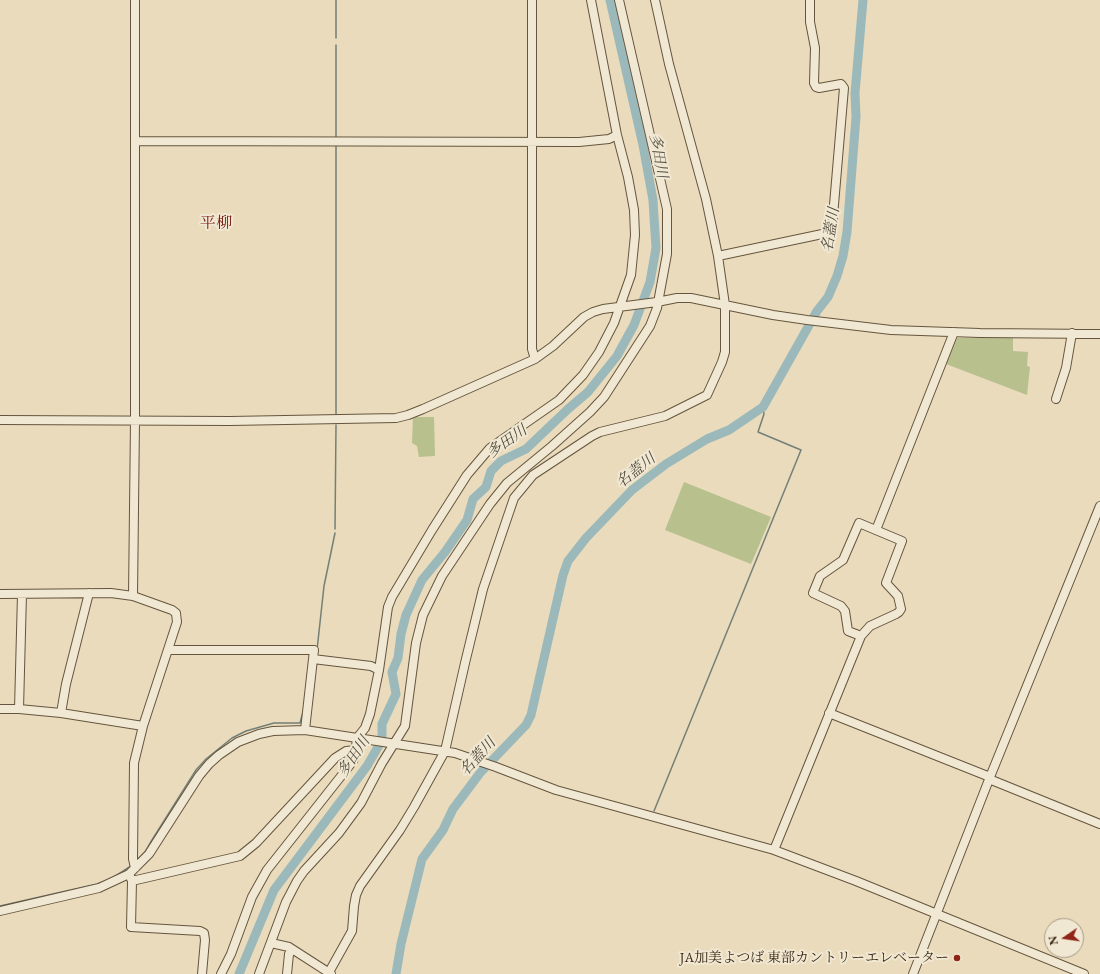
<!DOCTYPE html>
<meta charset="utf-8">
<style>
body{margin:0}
#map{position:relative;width:1100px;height:974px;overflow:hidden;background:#e9dbbb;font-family:"EB Garamond",serif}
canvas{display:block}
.north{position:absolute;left:1044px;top:918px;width:40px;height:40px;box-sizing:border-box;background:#f1e8d3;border:1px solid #a79b87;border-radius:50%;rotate:257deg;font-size:11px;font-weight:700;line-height:16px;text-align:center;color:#392814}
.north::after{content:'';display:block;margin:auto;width:14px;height:18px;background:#8f2418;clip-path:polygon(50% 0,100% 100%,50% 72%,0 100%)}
</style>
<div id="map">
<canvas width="1100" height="974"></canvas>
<div class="north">N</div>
</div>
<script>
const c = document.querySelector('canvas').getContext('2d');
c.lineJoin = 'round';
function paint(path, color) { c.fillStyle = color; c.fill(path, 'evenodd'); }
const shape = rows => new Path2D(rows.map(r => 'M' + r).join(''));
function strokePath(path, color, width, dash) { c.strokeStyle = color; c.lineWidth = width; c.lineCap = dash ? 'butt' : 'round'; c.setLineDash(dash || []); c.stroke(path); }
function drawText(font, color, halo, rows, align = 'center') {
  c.font = font + ' "EB Garamond","Noto Serif JP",serif'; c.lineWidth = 4; c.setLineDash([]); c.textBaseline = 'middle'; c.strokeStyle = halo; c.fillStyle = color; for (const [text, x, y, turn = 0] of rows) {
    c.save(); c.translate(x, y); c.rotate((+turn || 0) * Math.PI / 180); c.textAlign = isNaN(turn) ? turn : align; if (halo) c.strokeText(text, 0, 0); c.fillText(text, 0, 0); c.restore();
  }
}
paint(shape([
 [957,338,1013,338,1013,351,1028,352,1027,366,1030,367,1027,395,946,364],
 [413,417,434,417,435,456,419,457,417,446,412,443],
 [684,482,771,517,751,564,665,530]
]), '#b8c08e');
strokePath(shape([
 [336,38,336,0],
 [336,139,336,45],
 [336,145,336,415],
 [335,529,336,425],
 [317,650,324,586,335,533],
 [654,811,801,450,758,432,764,414,763,407],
 [137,860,145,852,152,840,196,770,206,759,232,738,246,731,274,723,300,723,304,708],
 [114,877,131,866],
 [0,906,97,884,105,881]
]), '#747f78', 1.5);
strokePath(shape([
 [239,974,274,890,367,766,382,740,382,724,396,694,392,672,398,658,401,634,406,615,422,580,445,552,467,520,473,499,486,487,491,471,501,461,526,449,568,409,588,392,617,356,634,325,650,282,656,248,654,217,653,200,643,145,610,0],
 [396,974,401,944,422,859,443,830,453,809,480,773,526,725,531,715,563,575,568,561,586,538,632,490,666,464,707,439,729,430,763,407,817,311,828,297,837,276,843,256,847,232,856,117,855,93,863,0]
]), '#9bb9ba', 9);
const minor = shape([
 [532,0,532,349,535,359],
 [135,141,579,142,609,139,617,135],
 [718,256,827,233,831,230,832,228,844,88,841,84,819,88,816,87,814,83,815,48,810,22,810,0],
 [1056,399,1066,368,1072,333],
 [0,420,230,421,396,418,408,415,423,409,535,359,553,346,584,317,593,312,603,309,657,302,677,298,691,298,773,315,807,320,891,330,980,333,1100,334],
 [876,530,954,332],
 [0,594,111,593,133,596,172,610,176,613,177,622,143,726,134,763,133,859,135,868],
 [133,596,135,421,135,0],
 [168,650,314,650,313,659,371,666,379,670],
 [0,709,19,709,61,713,143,726],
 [19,709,22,594],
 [61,713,66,684,89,593],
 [829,713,990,777],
 [305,730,313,659],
 [989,779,1100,824],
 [774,850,861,636,870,626,896,614,899,612,901,609,898,596,886,583,902,541,859,523,843,560,820,576,813,593,841,606,845,611,848,631,861,636],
 [129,874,132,881,240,856,256,843,335,758,346,751,356,750],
 [132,881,131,927,200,931,204,933,205,940,202,974],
 [0,911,99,888,129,874,149,854,199,776,209,764,219,755,238,742,259,734,273,731,305,730,455,753,496,767,556,790,774,850,856,881,1084,974],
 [271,943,289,947,331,974],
 [221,974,231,954,252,897,267,870,353,761,355,755,357,738,365,728,370,714,379,670,388,607,392,597,432,530,467,475,490,448,559,400,583,375,599,352,614,323,631,275,635,235,634,210,628,177,617,135,591,0],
 [259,974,286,902,297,881,304,871,339,833,361,803,382,763,405,726,416,643,423,615,442,576,490,504,507,483,552,446,590,412,604,397,650,326,657,308,667,254,667,209,619,0],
 [287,974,289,954,292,950],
 [328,974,352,931,354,906,356,895,360,886,400,830,414,807,445,751,465,663,483,589,514,498,533,475,592,436,600,432,665,416,707,395,722,362,725,352,725,305,718,256,706,199,669,64,655,0],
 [913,974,990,777,1100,506]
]);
strokePath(minor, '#65553e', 10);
strokePath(minor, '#f1e8d3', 8);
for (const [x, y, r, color] of [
 [957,958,4,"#8f2418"]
]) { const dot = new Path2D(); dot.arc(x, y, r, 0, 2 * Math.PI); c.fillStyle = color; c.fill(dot); strokePath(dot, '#f1e8d3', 1.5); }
drawText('14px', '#392814', '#f1e8d3', [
 ["JA加美よつば 東部カントリーエレベーター",949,958]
], 'right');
drawText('italic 15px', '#524c3e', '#f1e8d3', [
 ["多田川",658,156,80],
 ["名蓋川",831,230,-81],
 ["多田川",507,442,-35],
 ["名蓋川",636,471,-39],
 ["多田川",354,757,-56],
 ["名蓋川",478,757,-48]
]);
drawText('16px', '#7a1f14', '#f1e8d3', [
 ["平柳",216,224]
]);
</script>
